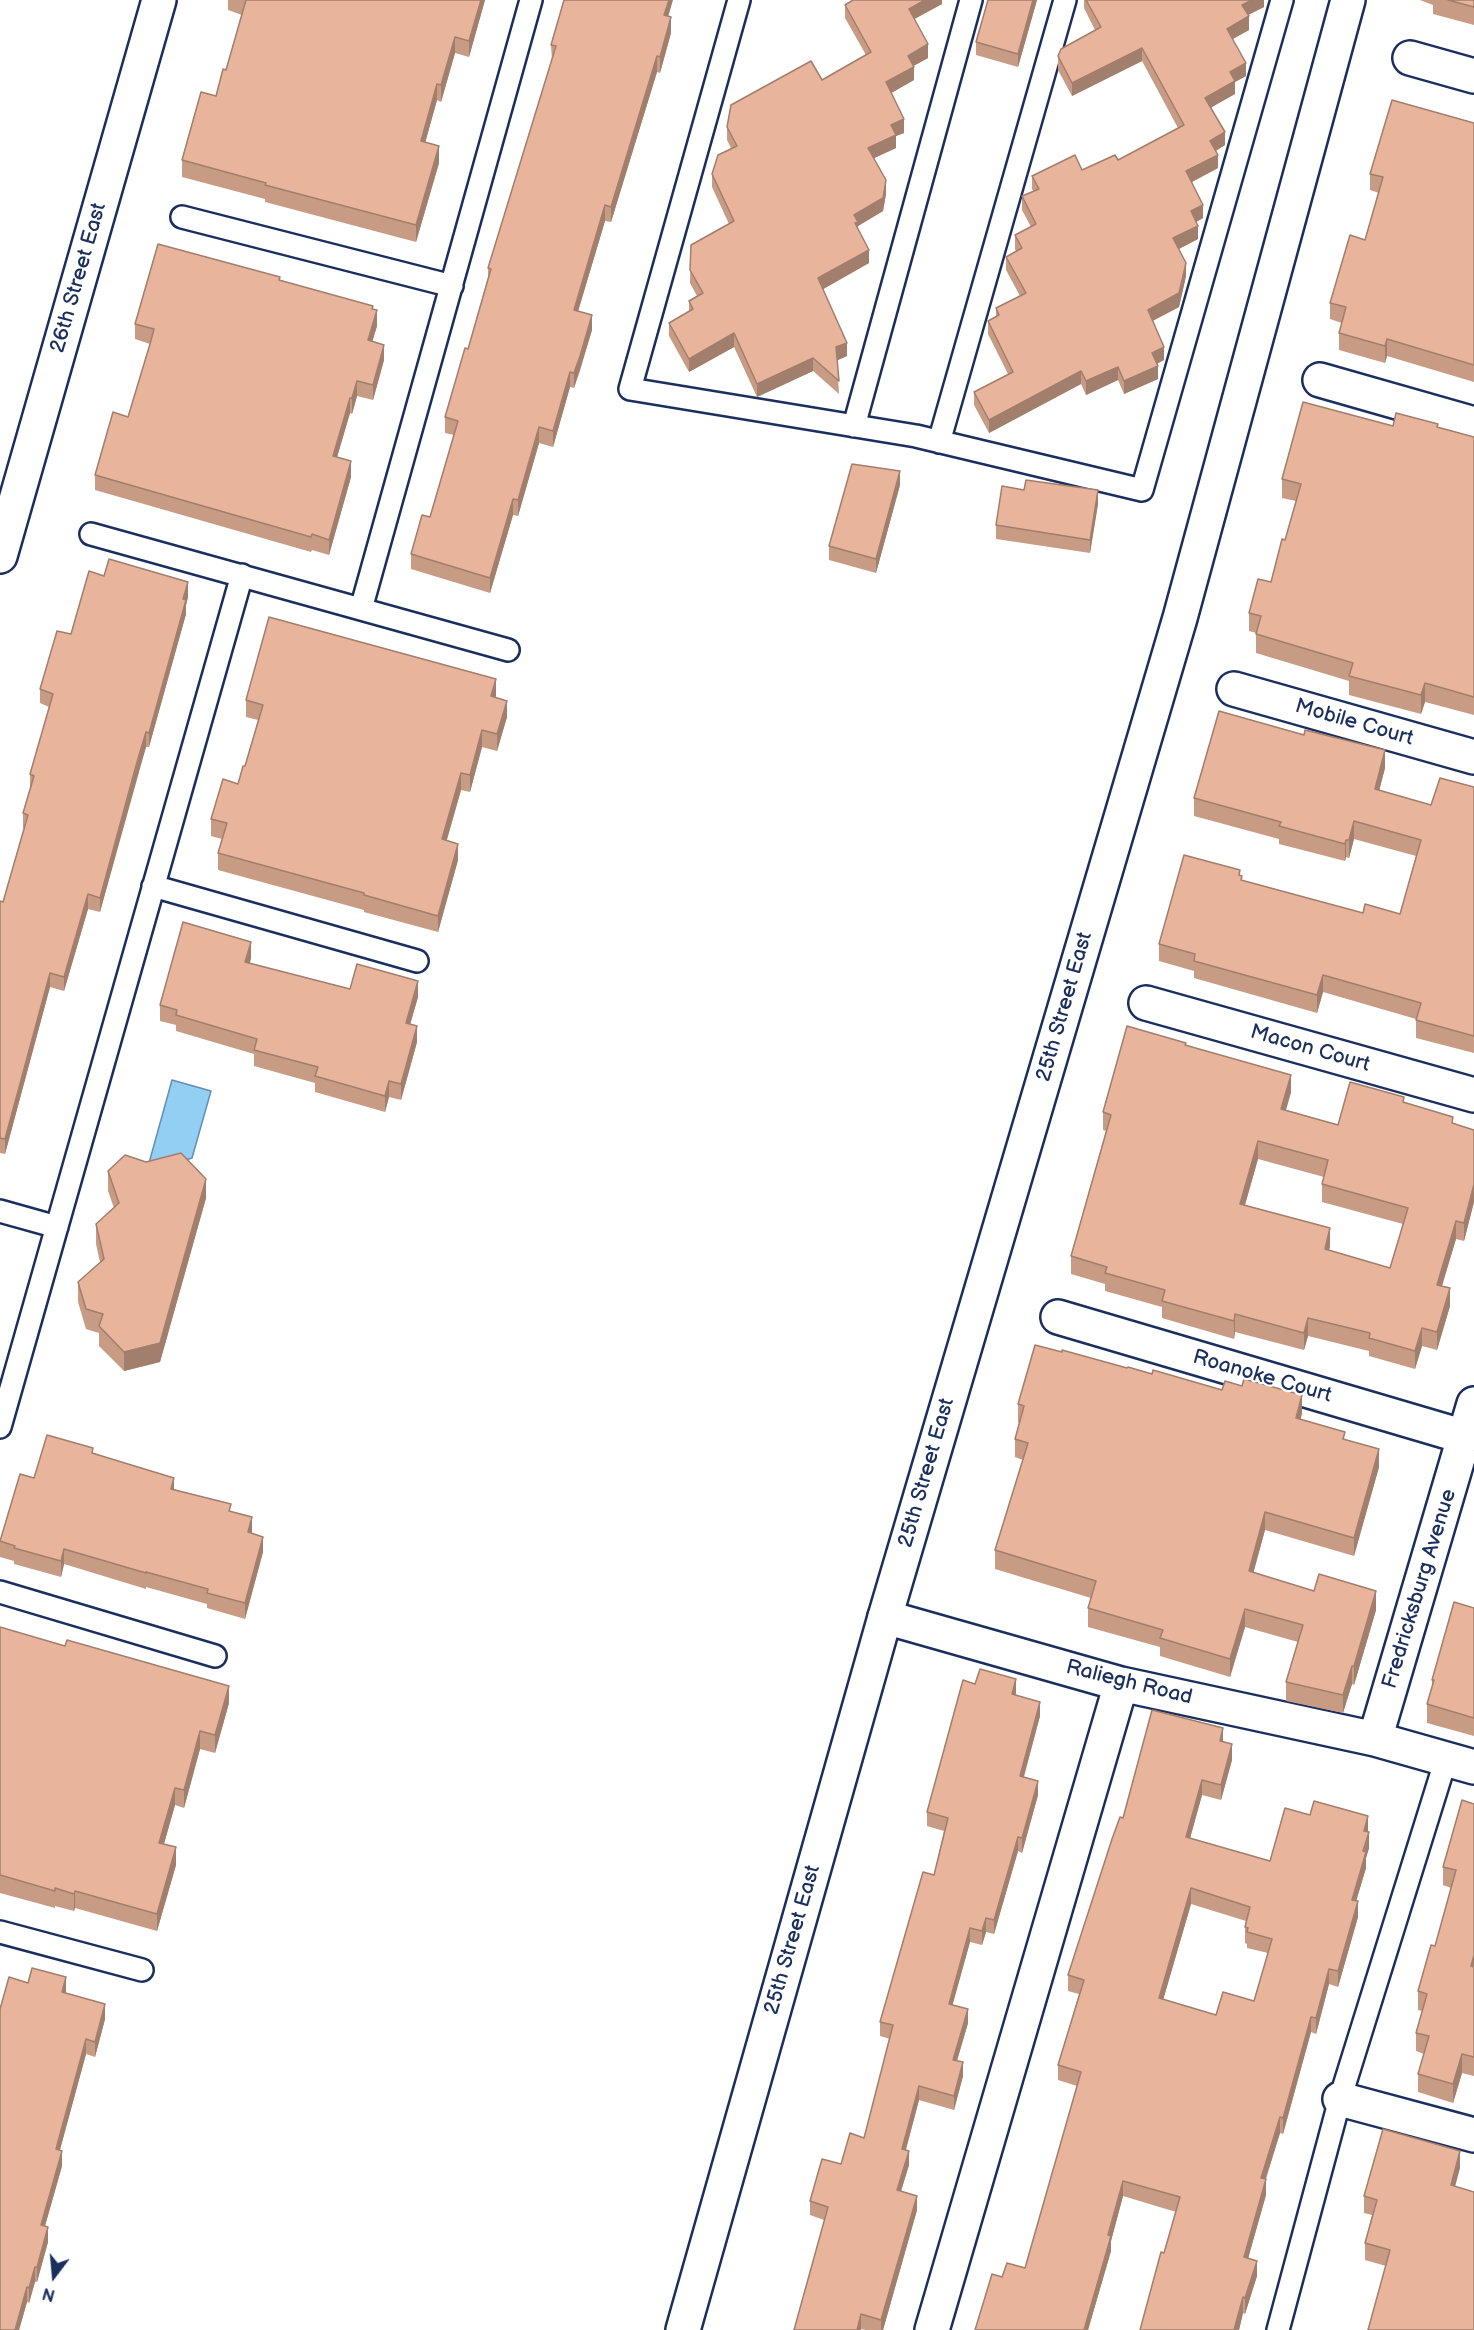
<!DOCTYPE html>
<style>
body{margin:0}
#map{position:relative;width:1474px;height:2330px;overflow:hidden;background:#fff;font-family:"Balsamiq Sans",sans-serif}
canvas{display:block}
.north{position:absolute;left:24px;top:2246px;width:60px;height:60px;-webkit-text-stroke:4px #fff;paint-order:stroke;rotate:196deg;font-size:16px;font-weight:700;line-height:24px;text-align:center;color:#1b2f5e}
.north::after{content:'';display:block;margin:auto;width:21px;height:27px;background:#1b2f5e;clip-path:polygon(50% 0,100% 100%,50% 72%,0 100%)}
</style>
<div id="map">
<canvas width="1474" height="2330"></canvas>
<div class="north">N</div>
</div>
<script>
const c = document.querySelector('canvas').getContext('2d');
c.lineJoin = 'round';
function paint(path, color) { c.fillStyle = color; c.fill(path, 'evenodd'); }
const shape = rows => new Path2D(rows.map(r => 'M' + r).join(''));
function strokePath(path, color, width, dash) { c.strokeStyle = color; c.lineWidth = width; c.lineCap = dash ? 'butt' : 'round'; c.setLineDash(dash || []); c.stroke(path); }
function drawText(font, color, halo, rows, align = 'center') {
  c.font = font + ' "Balsamiq Sans",sans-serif'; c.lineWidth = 4.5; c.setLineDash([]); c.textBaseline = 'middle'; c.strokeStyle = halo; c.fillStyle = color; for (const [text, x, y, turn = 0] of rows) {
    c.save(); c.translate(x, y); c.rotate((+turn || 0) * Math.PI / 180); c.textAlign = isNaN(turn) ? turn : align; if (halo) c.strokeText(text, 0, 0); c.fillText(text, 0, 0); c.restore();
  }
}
const water = shape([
 [172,1080,211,1091,192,1158,164,1167,149,1163,172,1080]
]);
paint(water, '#93cef3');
strokePath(water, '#638eb7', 1.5);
const service = shape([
 [739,0,630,389,916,436,1142,490,1282,0],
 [182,217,452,286],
 [854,426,971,0],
 [939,442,1065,0],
 [91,534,508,650],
 [361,609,531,0],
 [153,886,417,961],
 [0,1211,57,1227],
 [0,1427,242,575],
 [0,1592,215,1656],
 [0,1932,142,1970],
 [1278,2330,1340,2099,1446,1759]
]);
const minor = shape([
 [1410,58,1474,76],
 [1320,380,1474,424],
 [0,556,159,0],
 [1234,689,1474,757],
 [1146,1003,1474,1095],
 [1058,1317,1465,1437],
 [885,1617,1121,1684,1375,1739,1474,1767],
 [1375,1739,1474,1404],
 [1340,2099,1474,2135],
 [932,2330,1121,1684]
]);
const tertiary = shape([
 [683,2330,885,1617,1180,618,1348,0]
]);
strokePath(service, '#1b2f5e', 26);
strokePath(minor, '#1b2f5e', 38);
strokePath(tertiary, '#1b2f5e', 38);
strokePath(service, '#fff', 21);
strokePath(minor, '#fff', 33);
strokePath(tertiary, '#fff', 33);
paint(shape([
 [228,0,485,0,469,57,455,53,441,102,437,100,425,142,439,163,416,242,265,202,265,199,182,177,182,160,216,96,226,70,242,15,228,10],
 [942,0,942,4,914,19,928,58,913,66,914,80,891,93,904,133,896,136,896,148,874,158,886,194,883,211,858,226,858,229,869,263,823,289,847,356,837,360,839,394,813,371,757,397,734,347,689,372,669,336,669,323,689,312,689,301,697,296,690,283,691,245,729,224,712,187,712,174,731,148,727,140,727,127,822,80,866,55,845,18,845,5],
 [1037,0,1018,67,976,55,976,42],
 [1084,0,1264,0,1264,7,1248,15,1249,30,1233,39,1246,76,1235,82,1235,94,1211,107,1225,145,1216,151,1218,168,1192,182,1203,218,1196,222,1198,239,1179,249,1186,276,1179,307,1153,321,1164,360,1157,364,1158,379,1124,394,1118,380,1086,395,1081,384,989,433,974,405,974,392,1008,374,988,334,988,321,996,317,996,308,1020,296,1006,270,1006,257,1016,251,1015,249,1015,235,1031,227,1022,210,1022,196,1034,192,1032,189,1032,176,1082,170,1118,160,1178,128,1142,61,1072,96,1058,70,1058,56,1095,30,1084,8],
 [1420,0,1474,0,1474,25,1433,14,1433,5],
 [668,16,671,33,660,73,657,72,611,222,605,221,578,311,592,330,580,371,574,388,570,387,553,447,539,443,518,516,513,515,490,593,411,569,411,554,430,517,454,435,445,433,445,417,468,349,488,277,488,268,552,60,551,45],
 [1474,123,1474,382,1387,356,1385,363,1339,350,1339,333,1342,323,1330,319,1330,303,1365,240,1379,193,1370,190,1370,174],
 [280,280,373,309,377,326,372,342,384,360,373,400,357,396,352,414,350,413,337,457,351,477,329,555,312,550,311,552,95,490,95,475,128,417,150,344,135,339,135,324],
 [1393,426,1438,427,1474,437,1474,715,1425,702,1421,714,1349,695,1349,681,1256,653,1256,633,1249,631,1249,613,1271,582,1285,540,1296,501,1282,498,1282,479],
 [900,485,876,573,829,560,829,546],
 [1024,490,1098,504,1090,553,996,539,996,525],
 [104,576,188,597,186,605,186,614,149,747,146,747,137,776,100,912,88,909,64,991,50,987,5,1154,0,1153,0,901,3,902,24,828,23,828,23,813,30,789,30,774,49,707,40,703,40,689],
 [496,695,496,697,507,717,497,751,482,747,470,792,461,790,447,840,458,860,438,932,364,912,364,910,218,870,218,853,222,839,211,836,211,819,238,784,245,766,258,720,246,717,246,700],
 [1385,768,1379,790,1431,805,1474,787,1474,1053,1416,1038,1416,1019,1323,992,1317,1013,1194,978,1194,971,1159,961,1159,944,1240,876,1242,880,1363,913,1400,914,1416,856,1354,839,1349,858,1346,857,1345,861,1279,844,1279,839,1194,816,1194,798],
 [251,958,250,963,350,989,418,997,410,1024,417,1042,401,1100,389,1097,385,1112,315,1092,315,1083,254,1066,254,1054,176,1031,176,1025,160,1021,160,1005],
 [1186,1045,1291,1092,1286,1110,1338,1125,1404,1103,1453,1124,1474,1130,1474,1202,1464,1241,1456,1239,1442,1286,1450,1306,1437,1350,1422,1346,1415,1369,1369,1356,1369,1351,1308,1336,1304,1350,1235,1332,1234,1339,1162,1318,1162,1307,1105,1291,1105,1284,1071,1274,1071,1256,1106,1131,1103,1130,1103,1112],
 [1258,1159,1324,1177,1322,1184,1322,1202,1403,1224,1390,1268,1329,1250,1330,1246,1245,1205],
 [108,1171,206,1198,160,1362,124,1371,99,1346,99,1333,86,1329,78,1302,78,1282,100,1262,96,1244,96,1224,114,1208,108,1191],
 [1127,1368,1302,1413,1301,1419,1345,1439,1379,1467,1354,1556,1265,1530,1253,1573,1376,1610,1354,1685,1352,1684,1343,1713,1286,1701,1286,1682,1298,1642,1245,1627,1230,1677,1160,1656,1160,1647,1088,1627,1088,1608,1091,1598,995,1569,995,1550,1023,1460,1015,1457,1015,1439,1019,1423,1018,1422,1018,1404],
 [93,1453,174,1489,231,1511,252,1532,252,1534,263,1552,245,1619,207,1608,207,1604,146,1587,146,1589,64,1564,61,1577,14,1564,14,1561,0,1557,0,1540,34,1478],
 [1474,1608,1474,1736,1427,1723,1427,1704,1432,1689,1432,1680],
 [0,1627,229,1703,215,1753,200,1749,184,1808,175,1805,164,1844,176,1865,157,1931,75,1908,74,1911,55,1906,55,1908,0,1893],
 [975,1684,1016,1693,1015,1695,1040,1716,1024,1777,1038,1795,1022,1853,1018,1851,994,1934,986,1932,982,1945,970,1942,952,2005,968,2023,957,2061,963,2076,954,2110,919,2100,906,2150,909,2165,901,2191,917,2210,883,2330,866,2330,861,2329,824,2220,810,2215,810,2201,864,2138,890,2039,880,2036,880,2022,934,1875,944,1831,927,1826,927,1812],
 [1223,1742,1232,1760,1221,1800,1202,1795,1190,1838,1270,1861,1368,1832,1369,1848,1366,1858,1366,1868,1356,1901,1358,1917,1338,1987,1329,1984,1316,2034,1311,2032,1283,2134,1280,2133,1266,2179,1266,2195,1248,2258,1257,2276,1245,2314,1243,2313,1239,2330,1140,2330,1176,2212,1123,2196,1111,2241,1111,2251,1088,2330,975,2330,1002,2277,1025,2268,1077,2086,1058,2080,1058,2065,1079,1994,1068,1991,1068,1975,1123,1818],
 [1191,1904,1246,1921,1245,1927,1245,1943,1247,1944,1247,1948,1268,1953,1254,2001,1216,2015,1163,2000],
 [1474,1804,1474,2076,1462,2073,1453,2103,1418,2092,1418,2074,1424,2054,1416,2051,1416,2033,1422,2011,1418,2010,1418,1991,1435,1946,1451,1888,1443,1885,1443,1867],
 [66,1993,105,2019,95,2057,86,2054,60,2150,62,2166,45,2226,48,2242,37,2282,35,2282,29,2303,27,2302,19,2330,0,2330],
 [1460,2168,1386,2266,1365,2260,1365,2243,1372,2215,1364,2213,1364,2196]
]), '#c89b85');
paint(shape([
 [481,0,485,0,469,57,469,41],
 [669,0,673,0,664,31,664,15],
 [925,0,942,0,942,4,909,22,909,9],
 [1033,0,1037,0,1018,67,1018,54],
 [1252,0,1264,0,1264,7,1242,18,1242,5],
 [1249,16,1249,30,1227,42,1227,29],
 [671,17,671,33,660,73,660,57],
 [455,37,455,53,441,102,441,85],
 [928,44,928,58,908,69,908,56],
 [1142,48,1142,61,1072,96,1072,83],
 [657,56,657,72,611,222,611,207],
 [1246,63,1246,76,1235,82,1235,94,1205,111,1205,98,1230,72],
 [914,67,914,80,886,96,886,82],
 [437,84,437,100,421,158,421,141],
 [904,119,904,133,896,136,896,148,868,161,868,148,891,125],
 [1225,132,1225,145,1210,154,1210,141],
 [439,146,439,163,416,242,416,225],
 [1218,155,1218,168,1186,185,1186,171],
 [886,180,886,194,883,211,858,226,858,235,855,237,854,215],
 [605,205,605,221,574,325,574,310],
 [1203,205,1203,218,1191,225,1191,211],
 [1198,226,1198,239,1173,252,1173,238],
 [869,250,869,263,818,292,818,278],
 [1186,263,1186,276,1179,307,1148,323,1148,310],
 [377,310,377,326,368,356,368,340],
 [592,315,592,330,574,388,574,373],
 [734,333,734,347,689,372,689,359],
 [1387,339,1387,356,1385,363,1385,346],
 [847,343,847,356,836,361,836,347],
 [384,345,384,360,373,400,373,385],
 [1164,347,1164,360,1152,366,1152,353],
 [813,358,813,371,757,397,757,384],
 [1158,366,1158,379,1124,394,1124,381],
 [1118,367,1118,380,1086,395,1086,381],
 [1081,371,1081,384,989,433,989,420],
 [570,372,570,387,553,447,553,431],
 [357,381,357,396,352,414,352,398],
 [350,398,350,413,333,471,333,456],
 [539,427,539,443,518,516,518,500],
 [351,461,351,477,329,555,329,540],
 [900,471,900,485,876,573,876,559],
 [1098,490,1098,504,1090,553,1090,540],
 [513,499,513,515,490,593,490,578],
 [188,582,188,597,186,605,186,614,149,747,149,733],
 [496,679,496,695,491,713,491,696],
 [1425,683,1425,702,1421,714,1421,695],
 [507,701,507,717,497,751,497,734],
 [482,730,482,747,470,792,470,775],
 [146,732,146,747,100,912,100,898],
 [1385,750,1385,768,1375,807,1375,789],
 [461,773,461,790,442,856,442,839],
 [1354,821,1354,839,1349,858,1349,840],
 [1346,840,1346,857,1345,861,1345,844],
 [458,844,458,860,438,932,438,916],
 [88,894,88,909,64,991,64,977],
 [251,942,251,958,245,978,245,962],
 [50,973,50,987,5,1154,5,1139],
 [1323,975,1323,992,1317,1013,1317,995],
 [418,981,418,997,406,1039,406,1023],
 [417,1026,417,1042,401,1100,401,1084],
 [1291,1075,1291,1092,1281,1127,1281,1109],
 [389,1081,389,1097,385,1112,385,1096],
 [1258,1141,1258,1159,1240,1222,1240,1204],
 [206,1179,206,1198,160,1362,124,1371,124,1352],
 [1474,1184,1474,1202,1464,1241,1464,1223],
 [1456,1221,1456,1239,1437,1302,1437,1285],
 [1330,1228,1330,1246,1325,1267,1325,1249],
 [1450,1288,1450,1306,1437,1350,1437,1332],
 [1235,1314,1235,1332,1234,1339,1234,1321],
 [1308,1318,1308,1336,1304,1350,1304,1333],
 [1422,1328,1422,1346,1415,1369,1415,1351],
 [1302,1395,1302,1413,1296,1436,1296,1418],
 [1379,1449,1379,1467,1354,1556,1354,1538],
 [174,1478,174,1494,171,1489],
 [1265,1512,1265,1530,1249,1589,1249,1571],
 [252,1517,252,1532,248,1548,248,1532],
 [263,1537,263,1552,245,1619,245,1603],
 [64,1549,64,1564,61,1577,61,1561],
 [1376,1591,1376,1610,1354,1685,1354,1666],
 [1245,1609,1245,1627,1230,1677,1230,1659],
 [1352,1666,1352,1684,1343,1713,1343,1695],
 [1016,1679,1016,1693,1012,1708,1012,1694],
 [229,1686,229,1703,215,1753,215,1735],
 [1040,1702,1040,1716,1020,1790,1020,1776],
 [1223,1728,1223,1743,1220,1741],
 [200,1731,200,1749,184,1808,184,1790],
 [1232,1744,1232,1760,1221,1800,1221,1785],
 [1202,1780,1202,1795,1186,1853,1186,1837],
 [1038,1781,1038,1795,1022,1853,1022,1838],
 [175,1788,175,1805,159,1861,159,1843],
 [1368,1816,1368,1832,1364,1831],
 [1369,1832,1369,1848,1366,1858,1366,1868,1352,1915,1352,1900],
 [1018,1837,1018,1851,994,1934,994,1920],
 [176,1847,176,1865,157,1931,157,1914],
 [1191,1888,1191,1904,1159,2014,1159,1998],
 [75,1891,75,1908,74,1911,74,1894],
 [1358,1901,1358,1917,1338,1987,1338,1971],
 [986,1918,986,1932,982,1945,982,1931],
 [970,1928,970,1942,949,2018,949,2004],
 [1474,1955,1474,1974,1471,1966],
 [1329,1969,1329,1984,1316,2034,1316,2018],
 [66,1977,66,1992,62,2007,62,1992],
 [105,2004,105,2019,95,2057,95,2042],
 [968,2009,968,2023,953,2074,953,2060],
 [1311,2017,1311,2032,1283,2134,1283,2118],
 [86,2039,86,2054,56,2164,56,2149],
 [1462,2054,1462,2073,1453,2103,1453,2084],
 [963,2062,963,2076,954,2110,954,2096],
 [919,2086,919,2100,902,2163,902,2149],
 [1280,2117,1280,2133,1261,2193,1261,2178],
 [62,2151,62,2166,41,2240,41,2225],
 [909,2151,909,2165,897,2204,897,2190],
 [1460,2151,1460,2168,1451,2202,1451,2185],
 [1266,2179,1266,2195,1244,2273,1244,2257],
 [1123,2181,1123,2196,1111,2241,1111,2251,1088,2330,1084,2330],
 [917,2196,917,2210,883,2330,881,2330,881,2320],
 [48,2227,48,2242,37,2282,37,2267],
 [1257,2261,1257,2276,1245,2314,1245,2298],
 [35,2267,35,2282,29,2303,29,2288],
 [27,2287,27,2302,19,2330,15,2330],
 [1243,2297,1243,2313,1239,2330,1234,2330],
 [861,2314,861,2330,857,2330]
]), '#a27e6c');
const building = shape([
 [246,0,481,0,469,41,455,37,441,85,437,84,421,141,439,146,416,225,265,185,266,183,182,160,201,92,216,96,223,69,226,70,246,0],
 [564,0,669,0,664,15,671,17,660,57,657,56,611,207,605,205,574,310,592,315,580,356,574,373,570,372,553,431,539,427,518,500,513,499,490,578,411,554,422,515,430,517,458,421,445,417,465,348,468,349,491,269,488,268,556,46,551,45,564,0],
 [853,0,925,0,909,9,928,44,908,56,914,67,886,82,904,119,891,125,896,135,868,148,886,180,883,198,854,215,858,222,855,223,869,250,818,278,847,343,836,347,839,381,813,358,757,384,734,333,689,359,669,323,693,309,689,301,703,293,690,270,691,245,734,221,712,174,718,155,737,146,727,127,731,105,811,61,822,80,871,52,845,5,853,0],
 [988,0,1033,0,1018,54,976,42,988,0],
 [1086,0,1252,0,1242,5,1249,16,1227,29,1246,63,1230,72,1235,81,1205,98,1225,132,1210,141,1218,155,1186,171,1203,205,1191,211,1198,226,1173,238,1186,263,1179,293,1148,310,1164,347,1152,353,1158,366,1124,381,1118,367,1086,381,1081,371,989,420,974,392,1013,372,988,321,999,315,996,308,1026,293,1006,257,1022,248,1015,235,1036,224,1022,196,1039,189,1032,176,1075,155,1082,170,1115,155,1118,160,1184,125,1142,48,1072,83,1058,56,1061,49,1101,27,1086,0],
 [1448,0,1474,0,1474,7,1448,0],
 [1392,100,1474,123,1474,365,1387,339,1385,346,1339,333,1346,307,1330,303,1350,235,1365,240,1383,177,1370,174,1392,100],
 [158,244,280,277,279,280,373,306,372,309,377,310,368,340,384,345,373,385,357,381,352,398,350,398,333,456,351,461,329,540,312,534,311,537,95,475,113,412,128,417,150,344,154,329,135,324,158,244],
 [1303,402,1393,426,1396,413,1438,424,1437,427,1474,437,1474,697,1425,683,1421,695,1349,676,1353,663,1256,634,1261,616,1249,613,1258,579,1271,582,1282,539,1285,540,1301,484,1282,479,1303,402],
 [852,464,900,471,876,559,829,546,852,464],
 [1026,480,1098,490,1090,540,996,525,1002,486,1024,490,1026,480],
 [109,559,188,582,183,599,186,600,149,733,146,732,137,762,100,898,88,894,64,977,50,973,5,1139,0,1138,0,901,3,902,28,815,23,813,34,776,30,774,53,694,40,689,57,631,71,634,89,571,104,576,109,559],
 [269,617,496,679,491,696,507,701,497,734,482,730,470,775,461,773,442,839,458,844,438,916,364,895,364,893,218,853,227,823,211,819,223,779,238,784,243,766,245,766,263,705,246,700,269,617],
 [1219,711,1304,735,1305,730,1385,750,1375,789,1431,805,1440,778,1474,787,1474,1036,1416,1020,1421,1003,1323,975,1317,995,1194,961,1195,954,1159,944,1184,855,1240,870,1239,875,1242,876,1241,880,1363,913,1365,904,1400,914,1421,840,1354,821,1349,840,1346,840,1345,844,1279,826,1281,822,1194,798,1219,711],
 [183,922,251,942,245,962,350,989,357,964,418,981,406,1023,417,1026,401,1084,389,1081,385,1096,315,1076,318,1067,254,1050,257,1039,176,1015,177,1010,160,1005,183,922],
 [1127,1026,1186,1043,1185,1045,1291,1075,1281,1109,1338,1125,1350,1082,1404,1097,1403,1102,1453,1117,1452,1123,1474,1130,1474,1184,1464,1223,1456,1221,1437,1285,1450,1288,1437,1332,1422,1328,1415,1351,1369,1338,1370,1333,1308,1318,1304,1333,1235,1314,1234,1321,1162,1301,1165,1290,1105,1273,1107,1267,1071,1256,1111,1115,1103,1112,1127,1026],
 [1258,1141,1328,1160,1322,1184,1408,1208,1390,1268,1325,1249,1330,1228,1240,1204,1258,1141],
 [181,1153,206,1179,160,1343,124,1352,99,1326,103,1314,86,1309,78,1282,104,1259,96,1224,119,1203,108,1171,125,1155,146,1162,181,1153],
 [1035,1345,1062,1352,1062,1350,1127,1368,1128,1367,1152,1374,1153,1370,1222,1390,1225,1381,1242,1386,1244,1379,1302,1395,1296,1418,1345,1432,1343,1439,1379,1449,1354,1538,1265,1512,1249,1571,1314,1591,1319,1574,1376,1591,1354,1666,1352,1666,1343,1695,1286,1682,1303,1625,1245,1609,1230,1659,1160,1638,1163,1630,1088,1608,1096,1581,995,1550,1028,1443,1015,1439,1024,1406,1018,1404,1035,1345],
 [47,1435,93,1448,92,1453,174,1478,171,1489,231,1504,229,1511,252,1517,248,1532,263,1537,245,1603,207,1593,208,1589,146,1572,146,1573,64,1549,61,1561,14,1548,15,1546,0,1541,20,1474,34,1478,47,1435],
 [1454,1602,1474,1608,1474,1718,1427,1704,1434,1680,1432,1680,1454,1602],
 [0,1627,65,1646,67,1640,229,1686,215,1735,200,1731,184,1790,175,1788,159,1843,176,1847,157,1914,75,1891,74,1894,55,1888,55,1891,0,1875,0,1627],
 [980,1669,1016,1679,1012,1694,1040,1702,1020,1776,1038,1781,1022,1838,1018,1837,994,1920,986,1918,982,1931,970,1928,949,2004,968,2009,953,2060,963,2062,954,2096,919,2086,902,2149,909,2151,897,2190,917,2196,881,2320,861,2314,857,2330,794,2330,828,2207,810,2201,822,2159,841,2164,850,2133,864,2138,893,2025,880,2022,923,1872,934,1875,948,1818,927,1812,963,1680,975,1684,980,1669],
 [1152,1710,1223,1728,1220,1741,1232,1744,1221,1785,1202,1780,1186,1837,1270,1861,1285,1808,1310,1815,1314,1801,1368,1816,1364,1831,1369,1832,1363,1851,1366,1852,1352,1900,1358,1901,1338,1971,1329,1969,1316,2018,1311,2017,1283,2118,1280,2117,1261,2178,1266,2179,1244,2257,1257,2261,1245,2298,1243,2297,1234,2330,1140,2330,1161,2252,1164,2253,1180,2197,1123,2181,1108,2235,1111,2236,1084,2330,975,2330,992,2274,1002,2277,1007,2263,1025,2268,1081,2072,1058,2065,1084,1980,1068,1975,1112,1839,1120,1817,1123,1818,1152,1710],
 [1191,1888,1250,1907,1245,1927,1248,1928,1247,1932,1272,1939,1254,2001,1223,1992,1216,2015,1159,1998,1191,1888],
 [1462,1800,1474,1804,1474,1955,1471,1966,1474,1967,1474,2057,1462,2054,1453,2084,1418,2074,1429,2036,1416,2033,1427,1994,1418,1991,1431,1945,1435,1946,1456,1870,1443,1867,1462,1800],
 [32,1968,66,1977,62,1992,105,2004,95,2042,86,2039,56,2149,62,2151,41,2225,48,2227,37,2267,35,2267,29,2288,27,2287,15,2330,0,2330,0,2009,9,1977,28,1983,32,1968],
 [1383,2129,1460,2151,1451,2185,1474,2192,1474,2330,1368,2330,1390,2250,1365,2243,1377,2200,1364,2196,1383,2129]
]);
paint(building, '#e8b49b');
strokePath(building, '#a27e6c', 1.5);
drawText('21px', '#1b2f5e', '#fff', [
 ["26th Street East",79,278,-74],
 ["Mobile Court",1354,723,16],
 ["25th Street East",1065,1007,-74],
 ["Macon Court",1310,1049,16],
 ["Roanoke Court",1262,1377,16],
 ["25th Street East",927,1473,-74],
 ["Fredricksburg Avenue",1420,1589,-73],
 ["Raliegh Road",1129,1683,14],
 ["25th Street East",793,1940,-74]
]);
</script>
